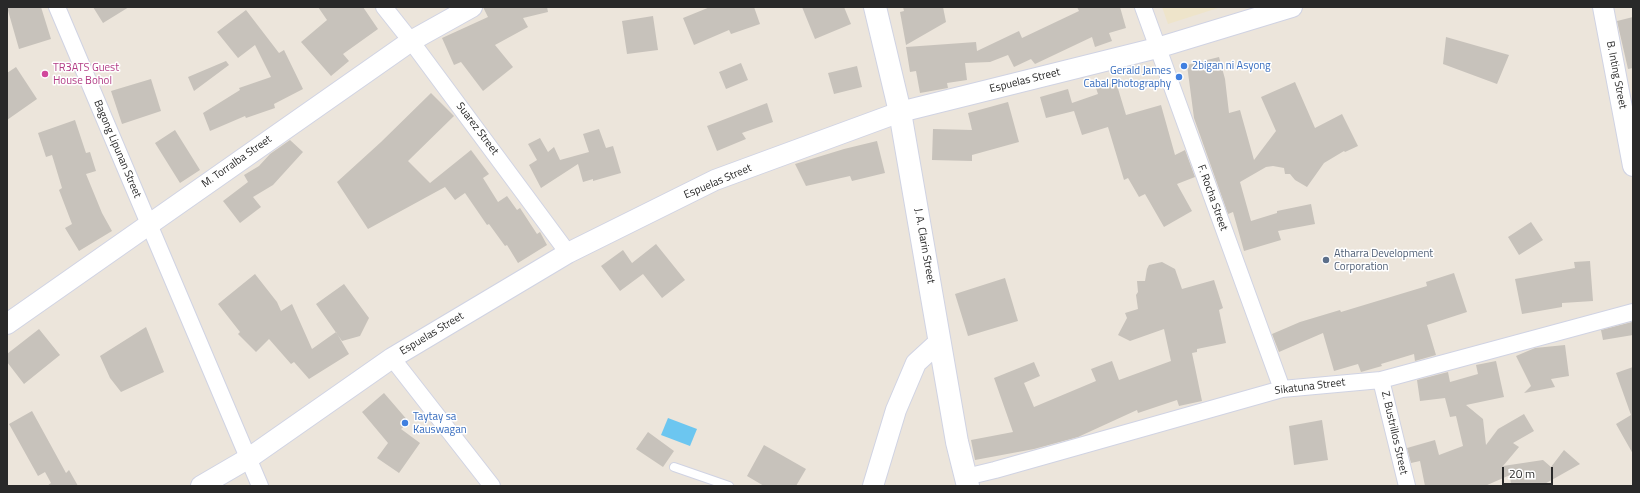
<!DOCTYPE html>
<style>
body{margin:0}
#map{position:relative;width:1640px;height:493px;overflow:hidden;background:#ece5db;font-family:"Titillium Web",sans-serif}
canvas{display:block}
.frame{position:absolute;inset:0;border:8px solid #292929;pointer-events:none}
.scale{position:absolute;left:1502px;top:467px;width:51px;height:18px;box-sizing:border-box;border:2px solid #292929;border-top:0;padding-left:5px;font-size:12px;line-height:14px;white-space:nowrap;color:#292929;-webkit-text-stroke:3px #fff;paint-order:stroke}
</style>
<div id="map">
<canvas width="1640" height="493"></canvas>
<div class="frame"></div>
<div class="scale">20 m</div>
</div>
<script>
const c = document.querySelector('canvas').getContext('2d');
c.lineJoin = 'round';
function paint(path, color) { c.fillStyle = color; c.fill(path, 'evenodd'); }
const shape = rows => new Path2D(rows.map(r => 'M' + r).join(''));
function strokePath(path, color, width, dash) { c.strokeStyle = color; c.lineWidth = width; c.lineCap = dash ? 'butt' : 'round'; c.setLineDash(dash || []); c.stroke(path); }
function drawText(font, color, halo, rows, align = 'center') {
  c.font = font + ' "Titillium Web",sans-serif'; c.lineWidth = 3; c.setLineDash([]); c.textBaseline = 'middle'; c.strokeStyle = halo; c.fillStyle = color; for (const [text, x, y, turn = 0] of rows) {
    c.save(); c.translate(x, y); c.rotate((+turn || 0) * Math.PI / 180); c.textAlign = isNaN(turn) ? turn : align; if (halo) c.strokeText(text, 0, 0); c.fillText(text, 0, 0); c.restore();
  }
}
paint(shape([
 [1162,7,1221,7,1168,24]
]), '#eee4ca');
paint(shape([
 [668,418,697,429,690,446,661,435]
]), '#6cc6f0');
paint(shape([
 [7,7,41,7,51,39,19,49],
 [93,7,129,7,103,23],
 [318,7,363,7,378,29,343,54,349,61,331,76,301,42,327,20],
 [483,7,547,7,548,12,523,18,528,27,495,45,513,67,483,91,461,62,454,65,442,38,488,17],
 [710,7,754,7,760,24,731,34,729,30,694,45,683,18],
 [802,7,844,7,851,24,815,39],
 [903,7,943,7,946,22,906,45,900,12,904,11],
 [1077,7,1120,7,1126,28,1109,33,1112,41,1095,47,1092,37,1035,64,1031,59,1014,67,1008,55,990,62,965,63,967,80,947,83,948,88,920,93,916,71,910,72,906,47,976,42,977,51,1019,31,1022,38,1079,11],
 [246,10,279,53,284,50,303,89,274,104,275,108,246,118,245,116,210,131,203,113,240,90,239,88,271,77,255,45,238,58,217,32],
 [653,16,658,50,627,54,622,21],
 [1633,17,1633,68,1628,69,1617,21],
 [1446,37,1509,55,1497,84,1443,64],
 [1219,57,1225,79,1229,113,1240,110,1254,160,1276,131,1261,97,1295,82,1315,128,1342,114,1358,146,1345,152,1344,151,1324,163,1307,187,1295,180,1290,174,1285,174,1284,168,1273,166,1266,167,1240,182,1251,221,1277,213,1277,211,1311,204,1315,224,1278,231,1281,240,1244,251,1233,212,1228,214,1194,118,1187,65],
 [226,61,229,65,194,91,188,77],
 [741,63,748,80,726,89,719,72],
 [857,66,862,87,834,94,828,73],
 [16,67,37,99,7,120,7,73],
 [151,79,161,111,122,124,111,91],
 [1116,82,1126,115,1161,105,1175,155,1185,150,1195,177,1177,184,1192,211,1164,227,1145,194,1139,197,1128,178,1124,180,1108,127,1082,135,1074,111,1046,118,1040,97,1068,89,1072,103,1098,94,1096,88],
 [431,93,454,116,408,161,430,183,471,150,489,174,483,178,498,202,507,196,517,210,520,208,537,234,540,232,547,245,518,263,507,245,505,246,489,224,487,225,465,193,455,200,445,187,368,229,337,182,381,142],
 [1008,102,1019,142,972,155,972,161,932,160,933,129,972,130,968,113],
 [767,103,773,122,742,133,746,139,717,151,707,126],
 [75,120,86,153,90,152,96,171,86,174,102,213,112,231,79,251,65,228,72,224,59,190,62,188,52,155,46,157,38,133],
 [599,129,606,148,613,146,621,173,593,181,593,179,583,182,578,164,541,188,529,165,537,160,528,144,540,138,548,152,554,147,560,160,589,152,583,134],
 [175,130,200,170,180,183,155,143],
 [290,140,303,152,273,185,253,197,261,207,240,223,223,201,248,182,244,175,259,166,270,154],
 [877,141,885,173,852,181,850,176,806,186,795,164,844,149],
 [1531,222,1543,240,1519,255,1508,237],
 [656,244,685,280,662,298,643,274,620,291,601,266,623,250,632,263],
 [1590,261,1593,301,1562,303,1562,307,1522,314,1515,279,1575,268,1574,262],
 [1162,262,1175,269,1182,289,1214,280,1223,308,1219,310,1226,343,1197,349,1197,352,1192,353,1202,401,1179,406,1177,400,1138,413,1137,410,1078,437,1034,449,975,460,971,440,1013,432,994,378,1034,362,1040,376,1024,383,1034,407,1096,381,1091,369,1112,361,1119,380,1171,361,1164,329,1130,341,1118,335,1127,318,1125,313,1138,309,1136,295,1138,292,1137,281,1145,281,1147,269,1149,265],
 [1454,273,1467,312,1427,325,1436,355,1415,361,1414,354,1381,364,1382,366,1361,372,1358,364,1334,371,1323,333,1279,352,1272,334,1300,322,1340,310,1341,312,1427,286,1426,282],
 [255,274,277,302,281,311,292,304,312,349,336,332,349,354,309,379,294,362,291,364,269,339,256,352,238,334,240,332,218,304],
 [1005,278,1018,321,968,336,955,294],
 [344,284,369,318,360,336,342,341,316,304],
 [1632,322,1633,335,1603,340,1601,330],
 [146,327,164,372,121,392,110,378,100,356],
 [39,329,60,355,24,384,7,362,7,354],
 [1565,345,1569,376,1551,379,1555,387,1524,393,1531,386,1516,356,1535,348],
 [1496,361,1504,397,1466,405,1483,419,1486,445,1498,429,1524,414,1534,431,1513,443,1519,447,1503,466,1543,460,1551,467,1564,450,1580,464,1541,486,1534,486,1537,483,1511,485,1510,475,1485,486,1425,486,1420,461,1411,463,1407,448,1435,440,1439,455,1463,446,1456,416,1450,417,1445,398,1420,401,1417,380,1448,372,1450,382,1478,374,1476,365],
 [1633,367,1633,454,1616,424,1631,415,1616,373],
 [384,393,409,422,401,429,420,443,399,473,377,458,388,443,362,412],
 [32,411,66,473,69,470,78,486,47,486,51,483,45,472,38,476,9,424],
 [1322,420,1328,460,1294,465,1289,426],
 [648,432,674,451,663,467,636,449],
 [764,445,806,469,796,486,764,486,747,476]
]), '#c7c2bb');
const service = shape([
 [674,467,729,486]
]);
const minor = shape([
 [57,7,260,486],
 [384,7,411,41,568,253],
 [1143,7,1282,389],
 [392,358,492,486],
 [1381,380,1407,486],
 [966,477,995,470,1282,389,1381,380,1633,312]
]);
const tertiary = shape([
 [1603,7,1633,166],
 [7,324,411,41,472,7],
 [201,486,249,458,392,358,568,253,715,180,900,112,1157,48,1292,7],
 [873,486,896,410,916,363,940,341]
]);
const secondary = shape([
 [875,7,900,112,957,442,968,486]
]);
strokePath(service, '#d0d3e3', 10);
strokePath(minor, '#d0d3e3', 18);
strokePath(tertiary, '#d0d3e3', 22);
strokePath(secondary, '#d0d3e3', 24);
strokePath(service, '#fff', 8);
strokePath(minor, '#fff', 16);
strokePath(tertiary, '#fff', 20);
strokePath(secondary, '#fff', 22);
for (const [x, y, r, color] of [
 [1184,66,4,"#3f7fe0"],
 [45,74,4,"#d1479c"],
 [1179,77,4,"#3f7fe0"],
 [1326,260,4,"#5c6f8a"],
 [405,423,4,"#3f7fe0"]
]) { const dot = new Path2D(); dot.arc(x, y, r, 0, 2 * Math.PI); c.fillStyle = color; c.fill(dot); strokePath(dot, '#fff', 1.5); }
drawText('11px', '#366cbe', '#fff', [
 ["2bigan ni Asyong",1192,66],
 ["Gerald James",1171,71,"right"],
 ["Cabal Photography",1171,84,"right"],
 ["Taytay sa",413,417],
 ["Kauswagan",413,430]
], 'left');
drawText('11px', '#b23c85', '#fff', [
 ["TR3ATS Guest",53,68],
 ["House Bohol",53,81]
], 'left');
drawText('11px', '#292929', '#fff', [
 ["B. Inting Street",1616,75,79],
 ["Espuelas Street",1025,81,-14],
 ["Suarez Street",477,129,53],
 ["Bagong Lipunan Street",117,149,67],
 ["M. Torralba Street",237,162,-35],
 ["Espuelas Street",718,182,-23],
 ["F. Rocha Street",1212,198,70],
 ["J. A. Clarin Street",924,246,80],
 ["Espuelas Street",432,334,-31],
 ["Sikatuna Street",1310,387,-7],
 ["Z. Bustrillos Street",1394,433,77]
]);
drawText('11px', '#4e5e75', '#fff', [
 ["Atharra Development",1334,254],
 ["Corporation",1334,267]
], 'left');
</script>
